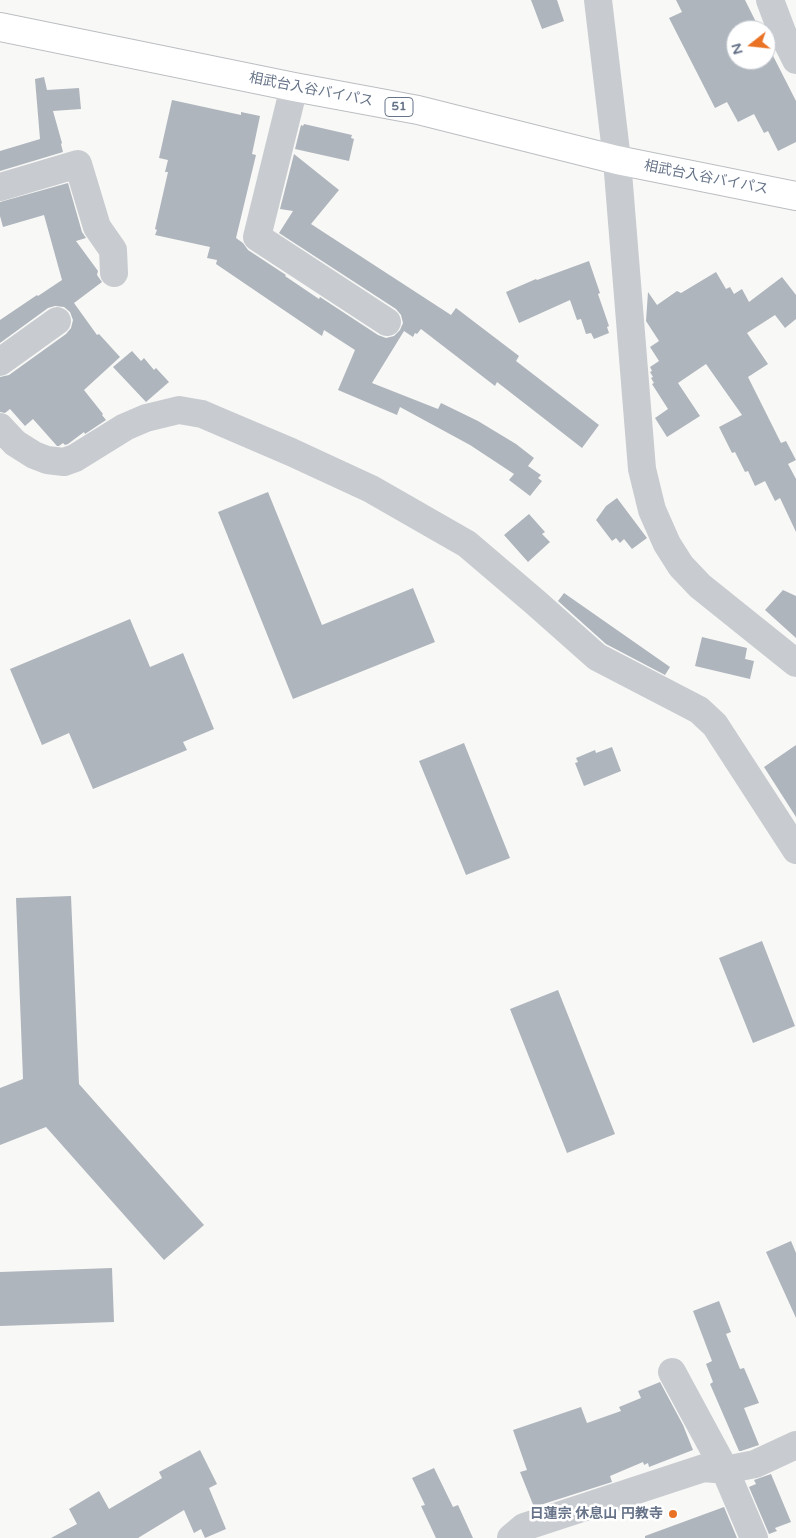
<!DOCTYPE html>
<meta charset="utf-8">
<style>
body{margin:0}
#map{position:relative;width:796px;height:1538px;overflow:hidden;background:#f8f8f6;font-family:"Varela Round",sans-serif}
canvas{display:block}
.north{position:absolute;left:726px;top:20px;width:50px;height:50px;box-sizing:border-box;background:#fff;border:1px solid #c2c7cf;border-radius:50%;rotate:254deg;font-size:14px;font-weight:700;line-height:20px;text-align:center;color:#667388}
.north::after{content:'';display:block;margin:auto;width:18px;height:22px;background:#e97225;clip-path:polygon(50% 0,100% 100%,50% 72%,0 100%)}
</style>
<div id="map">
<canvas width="796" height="1538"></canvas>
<div class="north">N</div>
</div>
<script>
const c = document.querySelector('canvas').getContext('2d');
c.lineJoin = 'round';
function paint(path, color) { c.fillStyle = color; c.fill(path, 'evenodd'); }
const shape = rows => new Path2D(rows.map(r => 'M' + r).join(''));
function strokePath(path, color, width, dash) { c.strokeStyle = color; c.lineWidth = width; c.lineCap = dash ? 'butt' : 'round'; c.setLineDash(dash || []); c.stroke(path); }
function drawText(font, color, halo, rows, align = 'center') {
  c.font = font + ' "Varela Round","Noto Sans JP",sans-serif'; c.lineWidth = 5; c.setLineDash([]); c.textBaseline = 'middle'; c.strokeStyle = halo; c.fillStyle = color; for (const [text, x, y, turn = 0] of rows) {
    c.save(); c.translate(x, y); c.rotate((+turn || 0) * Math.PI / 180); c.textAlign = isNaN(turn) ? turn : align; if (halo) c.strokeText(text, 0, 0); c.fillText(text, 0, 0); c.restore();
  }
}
paint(shape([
 [531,0,557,0,564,21,542,29],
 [676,0,745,0,760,30,736,30,736,60,766,60,766,42,796,101,796,142,778,151,768,131,764,133,754,114,738,122,727,102,715,108,669,18,682,12],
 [44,77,47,90,79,88,81,109,53,111,62,143,61,144,63,152,0,171,0,151,40,139,35,79],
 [172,100,241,115,241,112,260,116,252,154,256,155,236,238,243,243,248,250,286,275,285,276,319,299,320,297,378,335,386,338,394,336,400,330,403,323,401,315,396,309,279,233,293,211,280,209,294,154,339,190,311,224,451,315,456,308,519,356,516,361,599,425,582,448,497,382,495,386,421,329,417,334,415,333,413,337,404,331,372,383,438,409,441,403,478,421,516,444,534,458,528,466,541,475,538,478,542,481,530,496,509,480,514,474,470,445,400,407,397,415,338,390,355,350,324,330,322,336,216,264,217,260,207,258,210,247,155,235,157,230,155,229,168,172,165,172,168,160,159,158],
 [304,124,352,135,351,138,354,139,349,161,295,149,301,125,303,126],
 [68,183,82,232,86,238,76,241,98,271,97,275,102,282,74,303,97,335,99,334,120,357,84,390,103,414,102,415,106,420,85,434,84,432,68,444,65,445,63,443,59,446,57,446,33,419,25,426,10,409,5,413,0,412,0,377,9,375,66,334,71,328,73,320,70,312,64,307,55,306,48,308,0,343,0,320,37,295,38,296,62,280,44,215,3,227,0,216,0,202],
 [589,261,600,293,598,294,609,326,607,327,609,333,594,339,591,333,586,334,581,319,577,320,570,300,519,323,506,292,536,279,537,280],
 [716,272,726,289,730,287,734,294,742,289,749,302,782,277,796,295,796,319,785,328,775,315,747,333,768,364,748,377,781,443,786,441,796,460,788,464,796,479,796,532,780,498,775,501,765,481,755,486,748,471,745,472,735,452,732,453,719,427,742,415,706,364,678,383,700,416,667,437,655,418,668,409,652,384,654,383,651,378,653,377,650,372,652,371,650,367,659,361,650,347,659,341,646,321,648,292,657,305,677,291,681,293],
 [132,351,141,361,144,358,154,370,156,368,169,382,146,402,113,367],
 [268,492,322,625,413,588,435,642,293,699,218,512],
 [617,498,647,538,632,549,624,539,620,543,616,538,612,541,596,520,606,506],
 [529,514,545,532,542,534,550,542,528,562,504,535],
 [783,590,796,596,796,638,765,610],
 [564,593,670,667,665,675,606,644,558,601],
 [130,619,150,667,183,653,214,729,183,742,187,750,93,789,69,733,42,745,10,669],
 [702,637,747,648,745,659,754,661,750,679,695,666],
 [464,743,510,858,466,875,419,761],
 [796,745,796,817,764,767],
 [612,747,621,771,584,786,575,763,578,762,576,758,595,750,596,753],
 [71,896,79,1084,204,1225,164,1260,46,1127,0,1145,0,1088,23,1079,16,898],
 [762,941,795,1026,753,1043,719,958],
 [558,990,615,1134,567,1153,510,1009],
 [791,1241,796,1253,796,1318,766,1252],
 [112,1268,114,1322,0,1326,0,1272],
 [719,1301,731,1332,726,1334,740,1369,744,1368,759,1403,744,1408,759,1445,741,1451,739,1451,710,1384,713,1382,706,1364,712,1361,693,1311],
 [660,1382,683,1425,693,1450,649,1467,648,1463,644,1465,643,1462,610,1476,612,1482,534,1507,520,1472,527,1470,513,1430,581,1407,587,1423,621,1411,619,1407,641,1398,638,1391],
 [200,1450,217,1484,209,1488,226,1529,205,1538,201,1529,194,1533,184,1510,138,1538,51,1538,77,1524,69,1509,99,1491,109,1509,162,1478,159,1472],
 [434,1468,453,1507,458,1505,473,1538,436,1538,421,1506,425,1505,412,1478],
 [771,1474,791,1522,775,1528,777,1531,769,1534,749,1487,756,1484,754,1480],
 [724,1507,737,1538,645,1538,645,1536]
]), '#afb5bd');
const major = shape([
 [0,27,294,87,418,110,617,160,796,196]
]);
strokePath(major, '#bbbec2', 30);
strokePath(shape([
 [598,0,617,160,642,469,652,510,667,544,681,566,700,586,796,663],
 [770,0,782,32,796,60],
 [294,87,257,237,387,322],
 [0,187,78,164,97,227,113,250,114,273],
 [0,362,57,321],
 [0,427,15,443,34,455,47,460,64,462,75,458,125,427,146,418,179,410,202,414,216,420,291,452,371,489,467,544,535,602,597,657,699,710,715,725,796,850],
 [672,1372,725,1470,754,1538],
 [511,1538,524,1527,704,1468,725,1470,755,1464,796,1445]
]), '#c8cbcf', 28);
strokePath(major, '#fff', 28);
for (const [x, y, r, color] of [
 [673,1514,5,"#e97225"]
]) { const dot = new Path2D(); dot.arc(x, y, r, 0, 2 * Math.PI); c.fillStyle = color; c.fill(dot); strokePath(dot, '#fff', 2); }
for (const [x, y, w] of [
 [399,107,28]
]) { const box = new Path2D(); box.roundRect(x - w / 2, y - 9.5, w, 19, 4); c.fillStyle = '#fff'; c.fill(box); strokePath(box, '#667388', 1); }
drawText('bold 12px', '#667388', null, [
 ["51",399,107]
]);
drawText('14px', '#667388', '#fff', [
 ["相武台入谷バイパス",311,90,11],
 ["相武台入谷バイパス",706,178,11]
]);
drawText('bold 14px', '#667388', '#fff', [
 ["日蓮宗 休息山 円教寺",663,1514]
], 'right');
</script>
